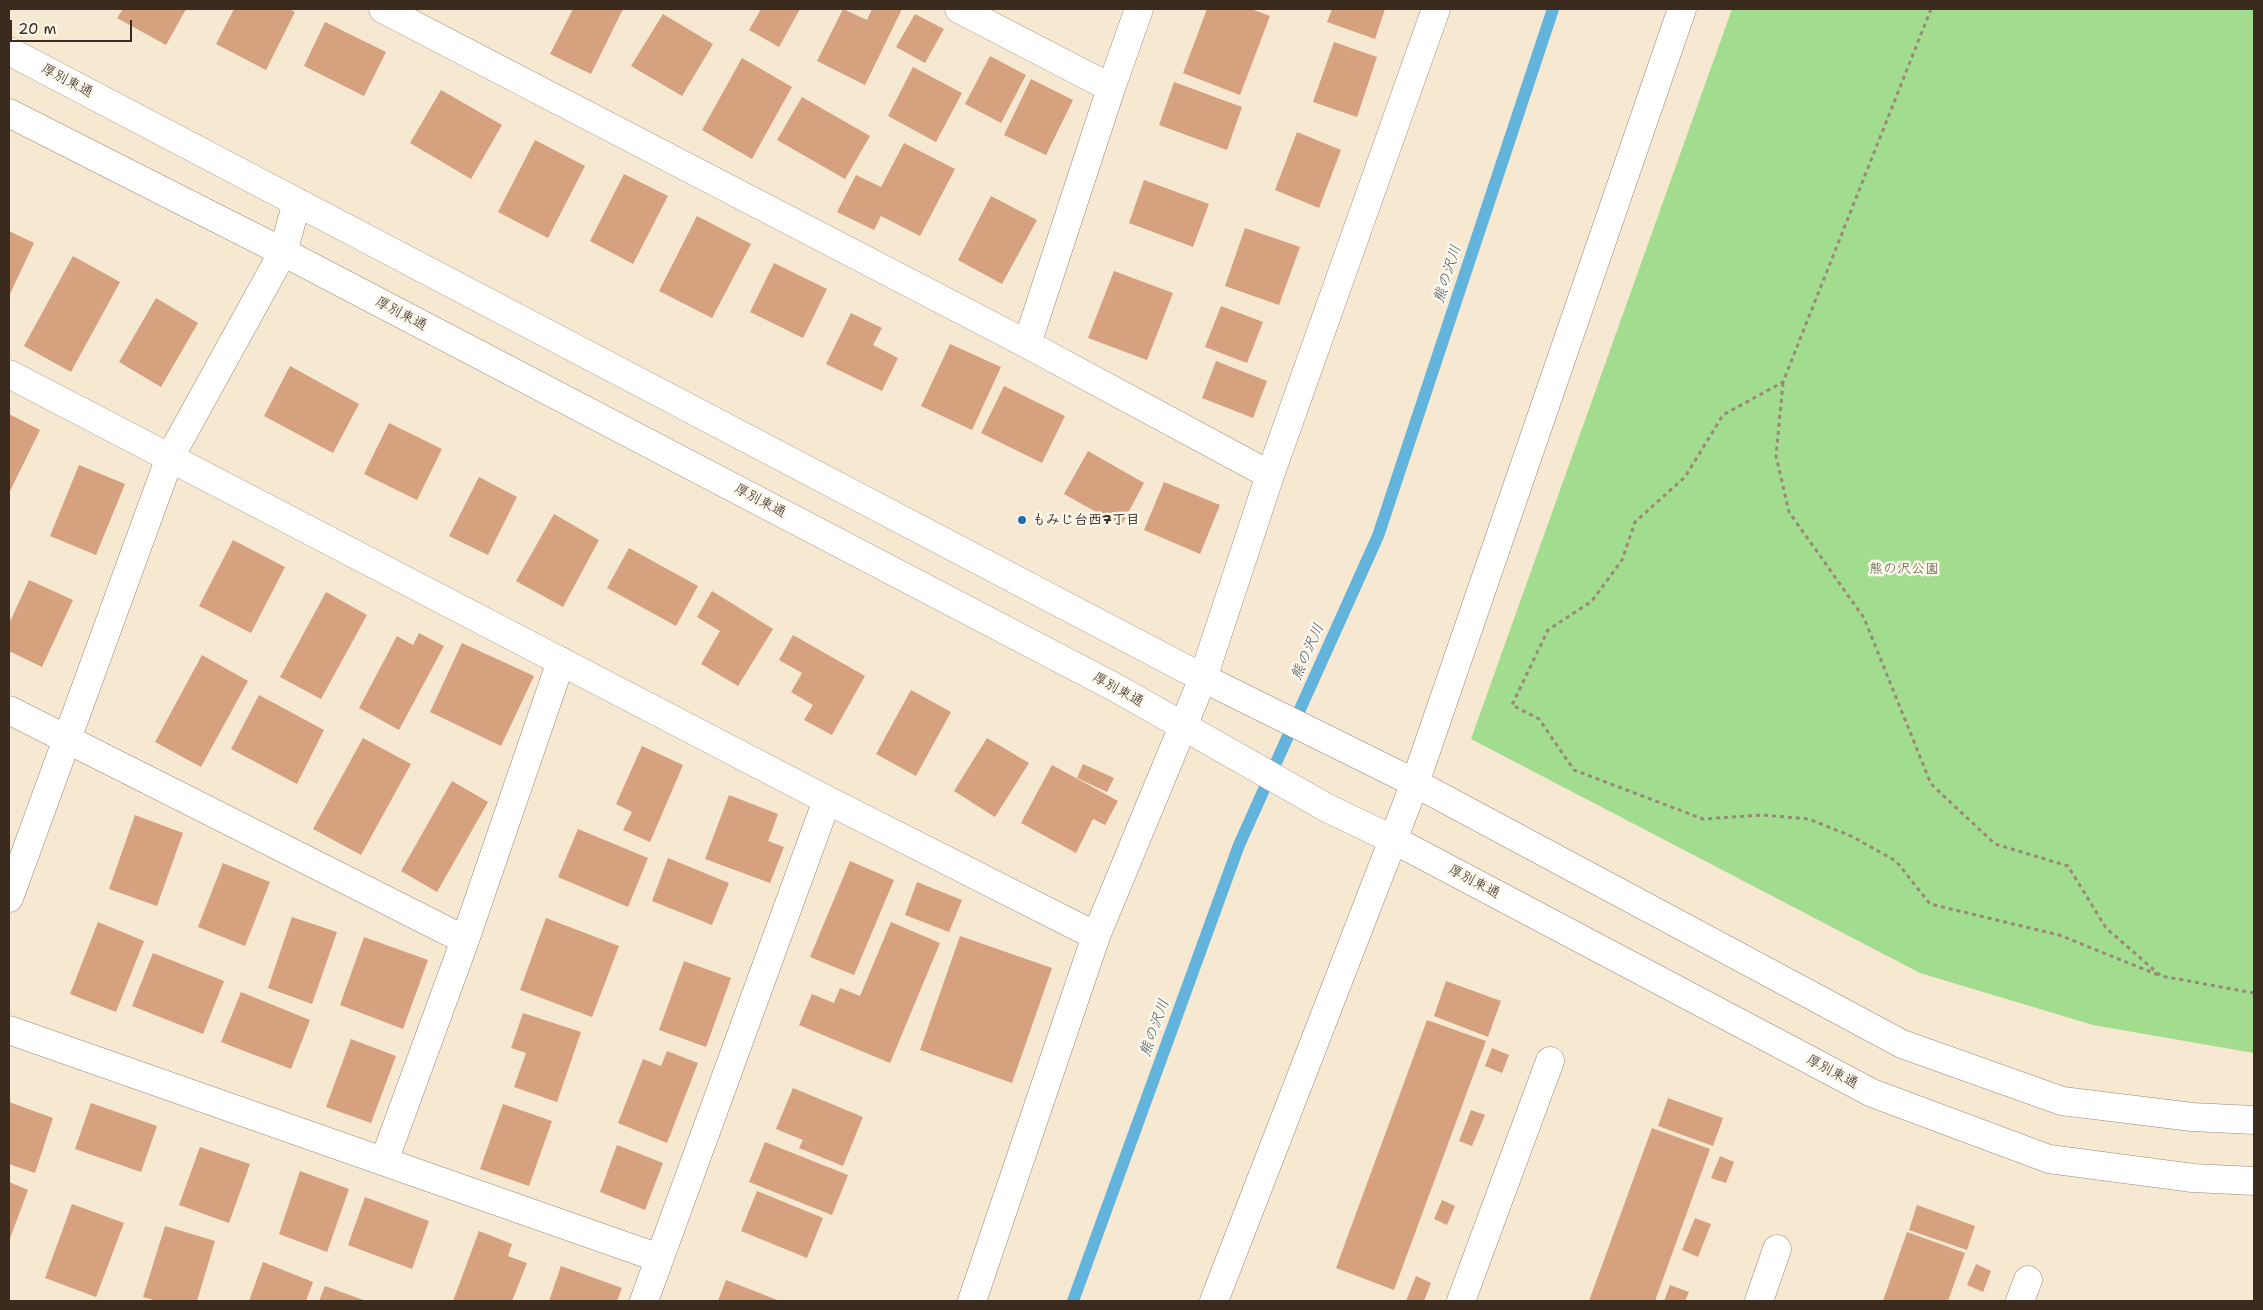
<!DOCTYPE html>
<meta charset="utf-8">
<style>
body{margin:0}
#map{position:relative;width:2263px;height:1310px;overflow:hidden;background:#f6e8d1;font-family:"Shantell Sans",sans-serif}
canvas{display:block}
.frame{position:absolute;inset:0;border:10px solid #3b2a1e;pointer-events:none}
.scale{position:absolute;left:10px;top:20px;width:122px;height:22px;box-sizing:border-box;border:2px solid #3b2a1e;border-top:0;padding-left:6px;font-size:15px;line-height:18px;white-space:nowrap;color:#3b2a1e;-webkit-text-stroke:4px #fbf7ec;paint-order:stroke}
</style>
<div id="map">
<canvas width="2263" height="1310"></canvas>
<div class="frame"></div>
<div class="scale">20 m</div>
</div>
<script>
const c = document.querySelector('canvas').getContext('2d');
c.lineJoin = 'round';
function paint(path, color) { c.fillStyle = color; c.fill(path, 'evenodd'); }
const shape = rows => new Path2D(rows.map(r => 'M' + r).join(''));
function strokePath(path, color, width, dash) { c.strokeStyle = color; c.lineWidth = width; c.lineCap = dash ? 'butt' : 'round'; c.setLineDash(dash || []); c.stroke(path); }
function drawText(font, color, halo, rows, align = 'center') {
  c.font = font + ' "Shantell Sans","Klee One",sans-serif'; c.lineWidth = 5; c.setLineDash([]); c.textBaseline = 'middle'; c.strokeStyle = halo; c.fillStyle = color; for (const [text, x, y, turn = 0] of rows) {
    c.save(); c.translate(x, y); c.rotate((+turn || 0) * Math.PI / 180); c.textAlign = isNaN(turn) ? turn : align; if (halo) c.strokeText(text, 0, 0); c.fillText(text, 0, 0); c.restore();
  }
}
paint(shape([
 [1732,9,2254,9,2254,1053,2093,1025,1920,973,1471,739]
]), '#a2dc8e');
strokePath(shape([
 [1073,1301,1239,845,1378,536,1553,9]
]), '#62b4dd', 12);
paint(shape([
 [123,9,186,9,166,45,117,18],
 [234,9,289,9,295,12,266,70,216,44],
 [573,9,623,9,591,74,550,54],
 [761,9,800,9,779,47,749,30],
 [843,9,867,20,872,9,902,9,865,85,817,61],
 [1207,9,1251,9,1270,16,1240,95,1183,73],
 [1332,9,1385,9,1375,39,1327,22],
 [663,14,713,44,682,96,631,66],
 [915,14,944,29,925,63,896,47],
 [325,22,386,52,364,96,304,66],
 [1334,42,1377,57,1357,117,1313,102],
 [990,56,1026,75,1001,123,965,104],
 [742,58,792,87,752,159,702,130],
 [913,67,962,93,936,142,888,116],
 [1031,79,1073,100,1046,155,1004,135],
 [1174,82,1242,107,1227,150,1159,125],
 [441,90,502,125,471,179,410,143],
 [802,97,870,136,845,179,777,140],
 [1297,132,1341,150,1319,208,1275,190],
 [535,140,585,166,548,238,498,212],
 [904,143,955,169,920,236,881,216,874,230,837,212,856,175,881,187],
 [624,174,668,196,633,264,590,241],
 [1144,180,1209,204,1193,247,1129,223],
 [991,196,1037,220,1002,284,958,260],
 [697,216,751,244,712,318,659,291],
 [1245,228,1300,247,1279,305,1225,286],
 [9,231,34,243,9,296],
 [73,256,120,282,71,372,24,346],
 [774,263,827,289,803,338,750,312],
 [1114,271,1173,293,1147,360,1088,338],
 [156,298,198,323,161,387,119,362],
 [1221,306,1263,322,1247,363,1205,347],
 [851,313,882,328,873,345,898,358,882,391,826,364],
 [950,344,1001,367,972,430,921,406],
 [1216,361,1267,381,1253,418,1202,398],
 [290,366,359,404,333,453,264,416],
 [1004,386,1065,416,1042,463,981,433],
 [9,414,40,430,9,493],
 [389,423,442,449,417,500,364,474],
 [1088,451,1144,483,1121,526,1064,494],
 [79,465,125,484,96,555,50,536],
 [479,477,517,497,488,555,449,536],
 [1164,482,1220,505,1200,554,1144,530],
 [554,514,599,540,563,607,516,581],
 [233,540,285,567,251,633,199,606],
 [629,548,698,586,676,626,607,588],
 [29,580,73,600,42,667,9,651,9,624],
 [712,591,773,629,738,686,701,664,720,631,697,617],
 [326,592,367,615,321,699,280,677],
 [419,633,444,646,399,730,359,708,397,636,413,645],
 [793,635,865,676,832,735,804,720,813,705,791,692,802,673,779,660],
 [462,643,534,676,501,746,430,712],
 [202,655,248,681,201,767,155,742],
 [911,690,951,712,916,776,876,754],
 [259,695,324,730,297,784,231,749],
 [363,738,411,764,361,855,313,829],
 [987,738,1029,763,995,817,954,791],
 [642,746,683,765,650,842,623,830,632,812,616,804],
 [1083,764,1114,778,1107,792,1077,778],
 [1052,765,1118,801,1105,825,1093,819,1076,853,1021,823],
 [452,781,488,802,437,892,401,871],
 [729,795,778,814,768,841,784,847,770,883,705,859],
 [135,815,183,833,157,906,109,889],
 [578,829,648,858,628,907,558,877],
 [668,858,729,883,712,925,652,901],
 [850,861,894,880,854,975,810,957],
 [223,863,270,882,245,946,198,927],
 [917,882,962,900,949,932,905,915],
 [292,917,337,932,312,1004,268,988],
 [546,918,619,946,592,1017,520,990],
 [98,922,144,941,116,1012,70,994],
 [891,922,940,943,890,1063,799,1025,812,994,834,1003,840,988,860,996],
 [960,936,1052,968,1012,1083,920,1050],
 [364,937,428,960,403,1029,340,1005],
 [153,953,224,981,203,1034,132,1006],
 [684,961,731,978,706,1047,659,1030],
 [1446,981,1501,1001,1488,1037,1434,1016],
 [241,992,310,1020,291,1069,221,1042],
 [523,1013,581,1032,557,1102,514,1087,526,1053,511,1048],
 [1427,1020,1486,1041,1394,1290,1336,1268],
 [351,1039,396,1056,371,1123,326,1107],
 [1492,1048,1509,1055,1502,1073,1485,1066],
 [667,1051,698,1063,667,1143,618,1123,643,1059,661,1066],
 [793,1088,863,1117,843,1166,799,1148,803,1140,776,1129],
 [1668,1098,1723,1118,1713,1146,1658,1126],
 [9,1102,53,1118,35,1173,9,1164],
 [91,1103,157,1126,141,1172,75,1149],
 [503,1104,552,1121,529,1186,480,1169],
 [1471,1110,1485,1115,1472,1146,1459,1141],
 [1652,1128,1710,1149,1655,1301,1589,1301],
 [765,1142,848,1175,832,1215,749,1182],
 [617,1145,663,1163,645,1210,600,1192],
 [200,1147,250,1164,229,1223,179,1205],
 [1720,1156,1734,1162,1726,1183,1711,1178],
 [300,1171,349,1189,327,1252,279,1234],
 [9,1182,28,1190,9,1241],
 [757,1191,823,1218,807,1258,741,1231],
 [365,1197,429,1221,412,1269,348,1245],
 [1442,1200,1455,1206,1447,1225,1434,1219],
 [72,1204,124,1223,96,1297,45,1278],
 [1917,1205,1975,1226,1967,1250,1909,1230],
 [1695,1218,1711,1224,1698,1257,1682,1250],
 [165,1226,215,1241,197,1301,157,1301,143,1297],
 [479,1231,512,1244,508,1256,527,1263,512,1301,453,1301],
 [1907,1232,1965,1253,1948,1301,1883,1301],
 [263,1262,313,1282,306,1301,249,1301],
 [1976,1264,1991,1271,1983,1292,1967,1285],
 [561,1266,622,1288,617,1301,549,1301],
 [1416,1276,1431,1283,1424,1301,1406,1301],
 [726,1280,780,1301,718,1301],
 [1670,1285,1689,1292,1685,1301,1664,1301],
 [325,1286,366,1301,319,1301]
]), '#d6a17f');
const minor = shape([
 [383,9,1027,344,1270,475],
 [959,9,1111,88],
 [9,51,1203,678,1415,783,1902,1044,2062,1101,2192,1117,2254,1120],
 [9,113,283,252,1118,689,1327,808,1394,840,1872,1093,2049,1159,2193,1178,2254,1181],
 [1027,344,1111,88,1139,9],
 [9,374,827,800,1096,936],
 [9,710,465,940],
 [9,898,170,457,283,252,297,202],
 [9,1030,659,1258],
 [384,1161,465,940,561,661],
 [644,1301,827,800],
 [972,1301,1096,936,1203,678,1270,475,1436,9],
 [1214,1301,1415,783,1682,9],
 [1461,1301,1550,1061],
 [1759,1301,1777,1249],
 [2020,1301,2028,1280]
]);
strokePath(minor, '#988978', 29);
strokePath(shape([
 [1931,9,1783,382,1723,415,1685,477,1635,522,1622,560,1592,601,1548,630,1512,705,1539,719,1574,770,1703,819,1763,815,1809,819,1853,837,1896,861,1930,904,2059,935,2161,976],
 [1783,383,1776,456,1789,512,1864,618,1931,784,1995,844,2068,866,2106,928,2161,976,2254,993]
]), '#988978', 3, [4, 4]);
strokePath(minor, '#fff', 28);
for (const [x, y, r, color] of [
 [1022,520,5,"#1f6fb2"]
]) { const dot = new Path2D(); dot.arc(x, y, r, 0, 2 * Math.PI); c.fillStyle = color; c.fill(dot); strokePath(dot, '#fbf7ec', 2); }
drawText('14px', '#3b2a1e', '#fbf7ec', [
 ["厚別東通",67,81,28],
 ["厚別東通",401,314,28],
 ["厚別東通",760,501,28],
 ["厚別東通",1118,690,29],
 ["厚別東通",1474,882,28],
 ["厚別東通",1832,1072,28]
]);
drawText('bold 14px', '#3b2a1e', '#fbf7ec', [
 ["もみじ台西7丁目",1032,520]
], 'left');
drawText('14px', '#55563a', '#fbf7ec', [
 ["熊の沢公園",1904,569]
]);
drawText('italic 15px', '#495a61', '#fbf7ec', [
 ["熊の沢川",1448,274,-72],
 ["熊の沢川",1308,652,-66],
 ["熊の沢川",1155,1028,-70]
]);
</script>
